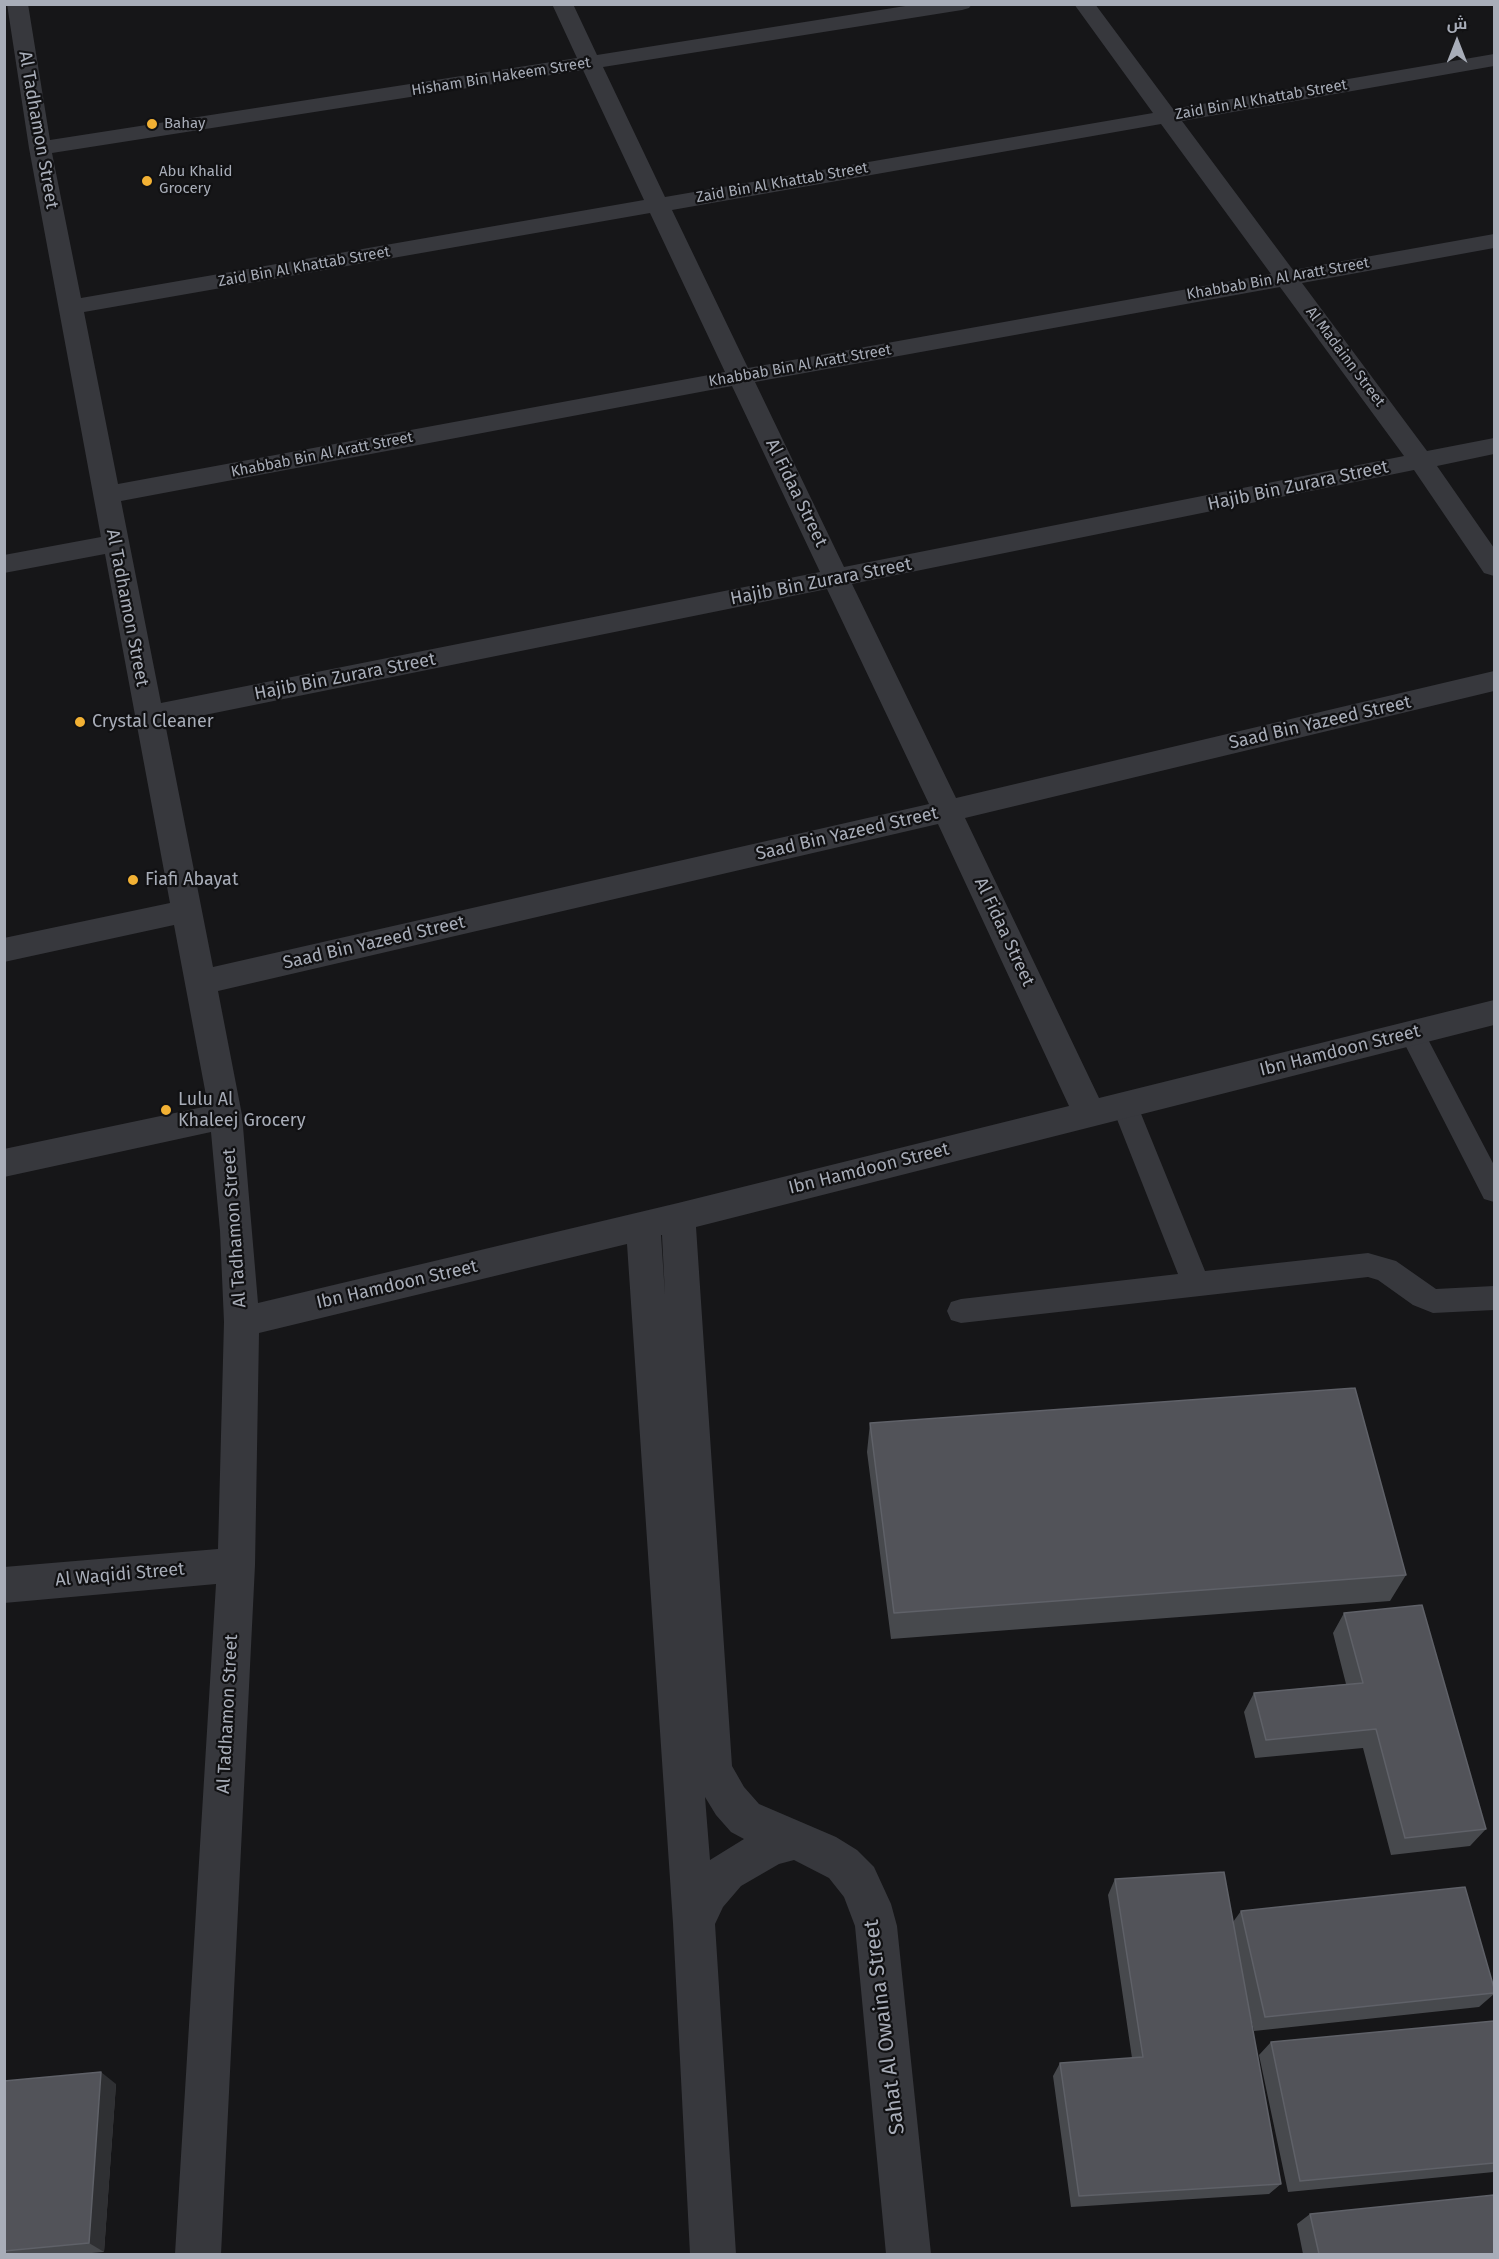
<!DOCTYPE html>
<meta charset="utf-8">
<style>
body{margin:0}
#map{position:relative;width:1499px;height:2259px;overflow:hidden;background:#161618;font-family:"Fira Sans",Cairo,sans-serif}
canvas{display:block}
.frame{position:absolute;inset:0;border:6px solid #a8adb8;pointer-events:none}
.north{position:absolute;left:1427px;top:12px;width:60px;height:60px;-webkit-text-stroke:4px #111113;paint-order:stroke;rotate:0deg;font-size:16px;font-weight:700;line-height:24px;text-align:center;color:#a8adb8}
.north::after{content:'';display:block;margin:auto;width:21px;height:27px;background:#a8adb8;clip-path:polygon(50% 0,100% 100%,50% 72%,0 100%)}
</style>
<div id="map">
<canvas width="1499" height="2259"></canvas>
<div class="frame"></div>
<div class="north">ش</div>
</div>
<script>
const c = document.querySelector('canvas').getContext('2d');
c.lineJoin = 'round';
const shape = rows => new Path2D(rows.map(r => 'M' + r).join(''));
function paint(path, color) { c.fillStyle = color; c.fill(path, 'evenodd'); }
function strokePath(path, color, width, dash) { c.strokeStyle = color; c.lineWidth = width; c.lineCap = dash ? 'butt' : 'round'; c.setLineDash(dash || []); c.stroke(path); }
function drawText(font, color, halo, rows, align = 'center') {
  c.font = font + ' "Fira Sans",sans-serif'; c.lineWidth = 4.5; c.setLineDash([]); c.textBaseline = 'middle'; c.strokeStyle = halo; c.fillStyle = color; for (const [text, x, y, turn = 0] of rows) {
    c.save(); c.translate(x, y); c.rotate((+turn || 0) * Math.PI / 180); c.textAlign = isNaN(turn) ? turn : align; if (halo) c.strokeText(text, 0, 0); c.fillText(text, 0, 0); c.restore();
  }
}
paint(shape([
 [1412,1023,1421,1026,1494,1165,1494,1202,1484,1199,1399,1033,1403,1026,1412,1023],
 [1124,1093,1133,1096,1137,1104,1205,1271,1368,1253,1396,1261,1436,1289,1494,1286,1494,1310,1433,1313,1413,1305,1378,1280,1368,1277,961,1323,951,1320,947,1311,951,1302,961,1299,1178,1274,1111,1104,1115,1096,1124,1093]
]), '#37383d');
paint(shape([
 [7,4,28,4,50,140,577,58,552,4,573,4,597,55,918,4,972,4,969,8,962,10,603,67,665,197,1153,113,1074,4,1095,4,1173,109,1494,54,1494,66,1182,121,1293,270,1494,234,1494,248,1302,283,1427,451,1494,438,1494,454,1437,466,1494,548,1494,576,1484,573,1414,470,852,584,956,798,1494,671,1494,691,965,818,1099,1098,1494,1000,1494,1025,696,1227,732,1766,744,1787,759,1804,836,1837,857,1850,874,1867,891,1904,897,1926,931,2254,886,2254,855,1926,844,1897,829,1878,794,1860,779,1864,741,1886,723,1907,715,1924,736,2254,690,2254,673,1923,627,1244,259,1333,255,1565,221,2254,175,2254,216,1584,4,1603,4,1567,218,1549,224,1322,220,1231,211,1132,4,1177,4,1149,208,1106,174,925,4,962,4,938,170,903,105,554,4,573,4,555,101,537,29,148,7,4],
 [583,70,644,200,81,298,52,153,583,70],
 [1161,124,1271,274,748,368,672,210,1161,124],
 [650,213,725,372,118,484,84,312,650,213],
 [1280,287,1404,456,844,567,755,382,1280,287],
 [732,386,820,572,161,703,121,501,732,386],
 [827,589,929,804,213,967,165,723,827,589],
 [938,824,1069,1106,678,1203,258,1303,242,1115,218,991,938,824],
 [661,1235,662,1235,665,1295,661,1235],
 [705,1797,716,1815,731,1832,744,1839,710,1860,705,1797]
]), '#37383d');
paint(shape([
 [870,1423,1406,1575,1390,1601,891,1639,867,1452],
 [1344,1613,1486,1829,1470,1846,1391,1855,1363,1748,1255,1758,1244,1712,1254,1693,1346,1684,1333,1633],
 [1115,1879,1233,1922,1241,1911,1494,1988,1494,1994,1479,2007,1254,2031,1249,2010,1281,2184,1269,2194,1071,2207,1053,2076,1060,2063,1132,2058,1108,1895],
 [1494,2021,1494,2172,1288,2192,1259,2055,1271,2042],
 [4,2081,116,2084,104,2252,80,2254,4,2254],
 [1310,2214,1494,2254,1303,2254,1297,2224]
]), '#47494d');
paint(shape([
 [101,2072,116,2084,104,2252,89,2243]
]), '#2f3033');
const building = shape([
 [1355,1388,1406,1575,894,1613,870,1423,1355,1388],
 [1422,1605,1486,1829,1405,1838,1376,1729,1266,1740,1254,1693,1363,1683,1344,1613,1422,1605],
 [1224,1872,1281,2184,1079,2196,1060,2063,1143,2057,1115,1879,1224,1872],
 [1465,1887,1494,1988,1494,1993,1265,2017,1241,1911,1465,1887],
 [1494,2021,1494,2163,1300,2181,1271,2042,1494,2021],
 [101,2072,89,2243,4,2251,4,2081,101,2072],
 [1494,2195,1494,2254,1319,2254,1310,2214,1494,2195]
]);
paint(building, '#525359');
strokePath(building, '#5f6168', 1.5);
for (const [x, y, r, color] of [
 [152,124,6,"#f2b134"],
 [147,181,6,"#f2b134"],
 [80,722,6,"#f2b134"],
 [133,880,6,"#f2b134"],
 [166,1110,6,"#f2b134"]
]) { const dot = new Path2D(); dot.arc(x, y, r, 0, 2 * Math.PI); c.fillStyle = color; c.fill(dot); strokePath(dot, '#111113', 2); }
drawText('15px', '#a8adb8', '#111113', [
 ["Hisham Bin Hakeem Street",501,77,-9],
 ["Zaid Bin Al Khattab Street",1261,100,-10],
 ["Zaid Bin Al Khattab Street",782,183,-10],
 ["Zaid Bin Al Khattab Street",304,267,-10],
 ["Khabbab Bin Al Aratt Street",1278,279,-10],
 ["Al Madainn Street",1345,357,53],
 ["Khabbab Bin Al Aratt Street",800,366,-10],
 ["Khabbab Bin Al Aratt Street",322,455,-11]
]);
drawText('15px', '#a8adb8', '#111113', [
 ["Bahay",164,124],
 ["Abu Khalid",159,172],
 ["Grocery",159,189]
], 'left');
drawText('18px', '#a8adb8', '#111113', [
 ["Al Tadhamon Street",38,130,80],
 ["Hajib Bin Zurara Street",1298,486,-12],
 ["Al Fidaa Street",796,493,64],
 ["Hajib Bin Zurara Street",821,582,-11],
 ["Al Tadhamon Street",127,608,79],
 ["Hajib Bin Zurara Street",345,677,-11],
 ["Saad Bin Yazeed Street",1320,723,-13],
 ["Saad Bin Yazeed Street",847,834,-13],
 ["Al Fidaa Street",1004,932,65],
 ["Saad Bin Yazeed Street",374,943,-13],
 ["Ibn Hamdoon Street",1340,1051,-14],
 ["Ibn Hamdoon Street",869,1169,-14],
 ["Al Tadhamon Street",235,1228,-94],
 ["Ibn Hamdoon Street",397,1285,-13],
 ["Al Waqidi Street",120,1575,-5],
 ["Al Tadhamon Street",228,1714,-87]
]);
drawText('18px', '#a8adb8', '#111113', [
 ["Crystal Cleaner",92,722],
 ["Fiafi Abayat",145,880],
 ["Lulu Al",178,1100],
 ["Khaleej Grocery",178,1121]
], 'left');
drawText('21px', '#a8adb8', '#111113', [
 ["Sahat Al Owaina Street",885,2027,-97]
]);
</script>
